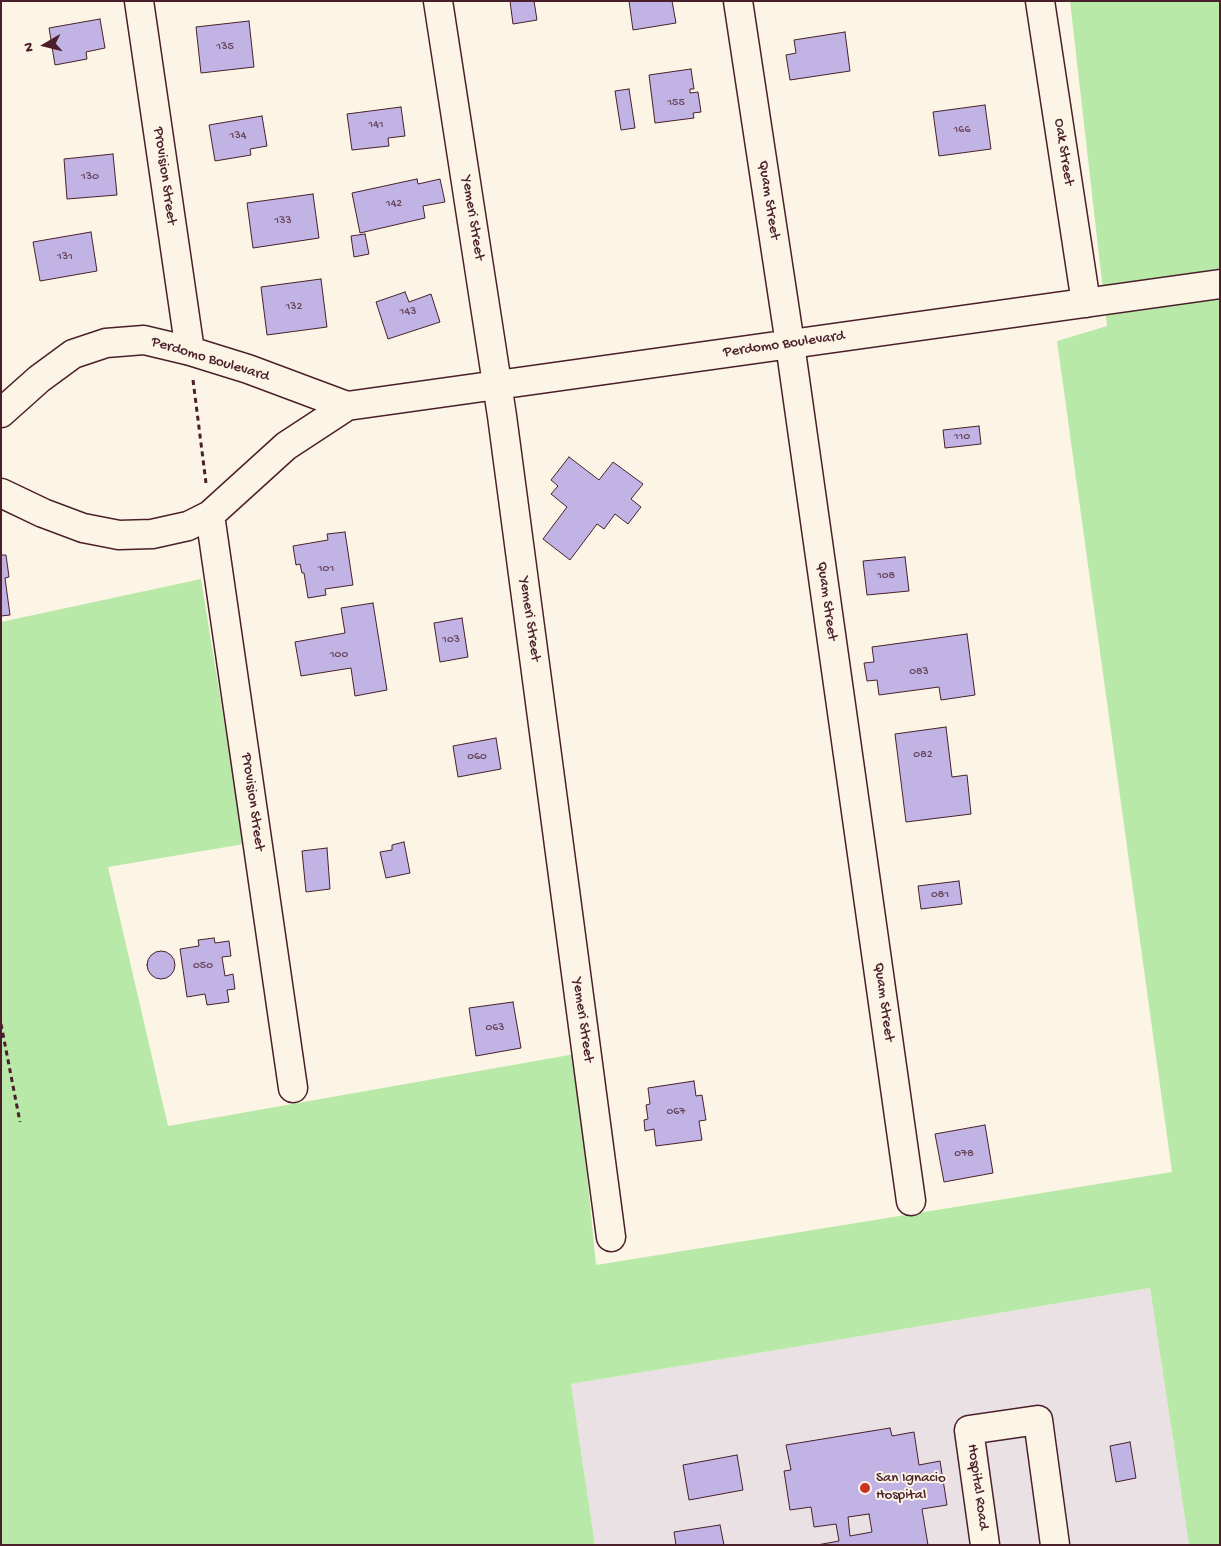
<!DOCTYPE html>
<style>
body{margin:0}
#map{position:relative;width:1221px;height:1546px;overflow:hidden;background:#fcf5e5;font-family:"Gochi Hand",sans-serif}
canvas{display:block}
.frame{position:absolute;inset:0;border:2px solid #4a1f2b;pointer-events:none}
.north{position:absolute;left:20px;top:20px;width:50px;height:50px;-webkit-text-stroke:4px #fcf5e5;paint-order:stroke;rotate:262deg;font-size:14px;font-weight:700;line-height:20px;text-align:center;color:#4a1f2b}
.north::after{content:'';display:block;margin:auto;width:18px;height:22px;background:#4a1f2b;clip-path:polygon(50% 0,100% 100%,50% 72%,0 100%)}
</style>
<div id="map">
<canvas width="1221" height="1546"></canvas>
<div class="frame"></div>
<div class="north">N</div>
</div>
<script>
const c = document.querySelector('canvas').getContext('2d');
c.lineJoin = 'round';
function paint(path, color) { c.fillStyle = color; c.fill(path, 'evenodd'); }
const shape = rows => new Path2D(rows.map(r => 'M' + r).join(''));
function strokePath(path, color, width, dash) { c.strokeStyle = color; c.lineWidth = width; c.lineCap = dash ? 'butt' : 'round'; c.setLineDash(dash || []); c.stroke(path); }
function drawText(font, color, halo, rows, align = 'center') {
  c.font = font + ' "Gochi Hand",sans-serif'; c.lineWidth = 4; c.setLineDash([]); c.textBaseline = 'middle'; c.strokeStyle = halo; c.fillStyle = color; for (const [text, x, y, turn = 0] of rows) {
    c.save(); c.translate(x, y); c.rotate((+turn || 0) * Math.PI / 180); c.textAlign = isNaN(turn) ? turn : align; if (halo) c.strokeText(text, 0, 0); c.fillText(text, 0, 0); c.restore();
  }
}
paint(shape([
 [1150,1288,1189,1545,595,1545,571,1384]
]), '#eae1e5');
paint(shape([
 [1070,1,1220,1,1220,1545,1189,1545,1150,1288,571,1384,595,1545,1,1545,1,622,201,579,244,844,108,867,168,1126,575,1054,596,1265,1172,1172,1057,341,1107,326]
]), '#b9e9a8');
const building = shape([
 [510,1,534,1,537,20,513,24,510,1],
 [629,1,672,1,676,23,633,30,629,1],
 [100,19,105,48,86,52,87,59,55,65,49,28,100,19],
 [249,21,254,67,201,73,196,27,249,21],
 [845,32,850,71,790,80,786,55,796,53,794,40,845,32],
 [691,69,694,89,690,89,690,93,698,92,701,112,693,113,694,118,655,123,649,75,691,69],
 [629,89,635,128,621,130,615,91,629,89],
 [985,105,991,149,939,156,933,112,985,105],
 [401,107,405,136,388,138,389,146,352,150,347,114,401,107],
 [262,116,267,146,250,149,251,155,215,161,209,125,262,116],
 [113,154,117,195,67,199,64,159,113,154],
 [417,179,418,184,440,179,445,202,423,206,425,218,360,233,352,193,417,179],
 [313,194,319,238,253,248,247,203,313,194],
 [91,232,97,271,40,281,33,242,91,232],
 [365,234,369,254,354,257,351,236,365,234],
 [321,279,327,327,267,335,261,287,321,279],
 [405,292,409,302,431,294,440,322,388,339,376,302,405,292],
 [979,426,981,444,945,448,943,430,979,426],
 [569,457,599,480,613,462,643,484,631,499,641,507,628,524,615,514,604,529,597,524,570,560,543,539,567,507,551,494,558,486,551,480,569,457],
 [345,532,353,585,325,589,326,595,308,598,304,573,302,573,300,564,296,565,293,546,328,540,327,534,345,532],
 [1,555,6,555,9,577,5,578,10,615,1,616,1,555],
 [905,557,909,591,867,595,863,561,905,557],
 [373,603,387,690,355,696,351,668,301,676,295,642,345,633,341,608,373,603],
 [462,618,468,657,440,662,434,623,462,618],
 [967,634,975,695,941,700,939,687,879,695,877,680,867,681,864,663,874,662,872,647,967,634],
 [946,727,952,777,967,775,971,814,906,822,895,734,946,727],
 [496,738,501,769,458,777,453,746,496,738],
 [404,842,410,873,386,878,380,852,392,850,392,845,404,842],
 [327,848,330,889,306,892,302,851,327,848],
 [959,881,962,904,921,909,918,886,959,881],
 [214,938,215,943,229,941,231,956,222,957,225,976,233,974,235,989,227,990,229,1002,207,1005,205,994,187,997,180,949,199,946,198,940,214,938],
 '147 965a14 14 0 1 1 28 0a14 14 0 1 1-28 0Z',
 [513,1002,521,1048,476,1056,469,1008,513,1002],
 [694,1081,696,1096,702,1095,706,1120,699,1121,702,1140,656,1146,654,1129,645,1131,644,1120,648,1119,646,1105,650,1104,648,1088,694,1081],
 [985,1125,993,1173,944,1182,935,1134,985,1125],
 [890,1428,892,1436,914,1432,919,1465,940,1461,947,1505,922,1509,928,1545,817,1545,839,1541,836,1524,814,1527,811,1507,790,1510,784,1471,791,1470,786,1445,890,1428],
 [869,1514,872,1532,850,1536,848,1517,869,1514],
 [1130,1442,1136,1478,1116,1482,1110,1446,1130,1442],
 [737,1455,743,1490,689,1500,683,1465,737,1455],
 [720,1525,724,1545,676,1545,674,1532,720,1525]
]);
paint(building, '#c1b3e4');
strokePath(building, '#4a1f2b', 1);
const minor = shape([
 [139,1,190,351],
 [438,1,502,416,611,1237],
 [738,1,790,344,911,1201],
 [1040,1,1086,303],
 [1,413,39,379,73,354,106,343,144,340,190,351,248,369,347,406],
 [1,493,43,513,83,528,119,535,152,534,188,526,210,515,286,446,347,406,1220,284],
 [210,515,293,1088],
 [985,1545,969,1430,1038,1420,1055,1545]
]);
strokePath(minor, '#4a1f2b', 31);
strokePath(shape([
 [193,380,206,483],
 [1,1024,20,1122]
]), '#4a1f2b', 3, [5, 4]);
strokePath(minor, '#fcf5e5', 28);
for (const [x, y, r, color] of [
 [865,1488,6,"#c8321e"]
]) { const dot = new Path2D(); dot.arc(x, y, r, 0, 2 * Math.PI); c.fillStyle = color; c.fill(dot); strokePath(dot, '#fcf5e5', 2); }
drawText('12px', '#684459', null, [
 ["135",225,47],
 ["155",676,103],
 ["141",376,125],
 ["166",962,130],
 ["134",238,136],
 ["130",90,177],
 ["142",394,204],
 ["133",283,221],
 ["131",65,257],
 ["132",294,307],
 ["143",408,312],
 ["110",962,437],
 ["101",326,569],
 ["108",886,576],
 ["103",451,640],
 ["100",339,655],
 ["083",919,672],
 ["082",923,755],
 ["060",477,757],
 ["081",940,895],
 ["050",203,966],
 ["063",495,1028],
 ["067",676,1112],
 ["078",964,1154]
]);
drawText('15px', '#4a1f2b', '#fcf5e5', [
 ["Oak Street",1063,152,81],
 ["Provision Street",164,176,82],
 ["Quam Street",768,200,81],
 ["Yemeri Street",472,218,81],
 ["Perdomo Boulevard",784,345,-8],
 ["Perdomo Boulevard",210,360,17],
 ["Quam Street",826,601,82],
 ["Yemeri Street",529,619,82],
 ["Provision Street",252,802,82],
 ["Quam Street",883,1002,82],
 ["Yemeri Street",582,1020,82],
 ["Hospital Road",977,1487,82]
]);
drawText('15px', '#4a1f2b', '#fcf5e5', [
 ["San Ignacio",876,1479],
 ["Hospital",876,1496]
], 'left');
</script>
